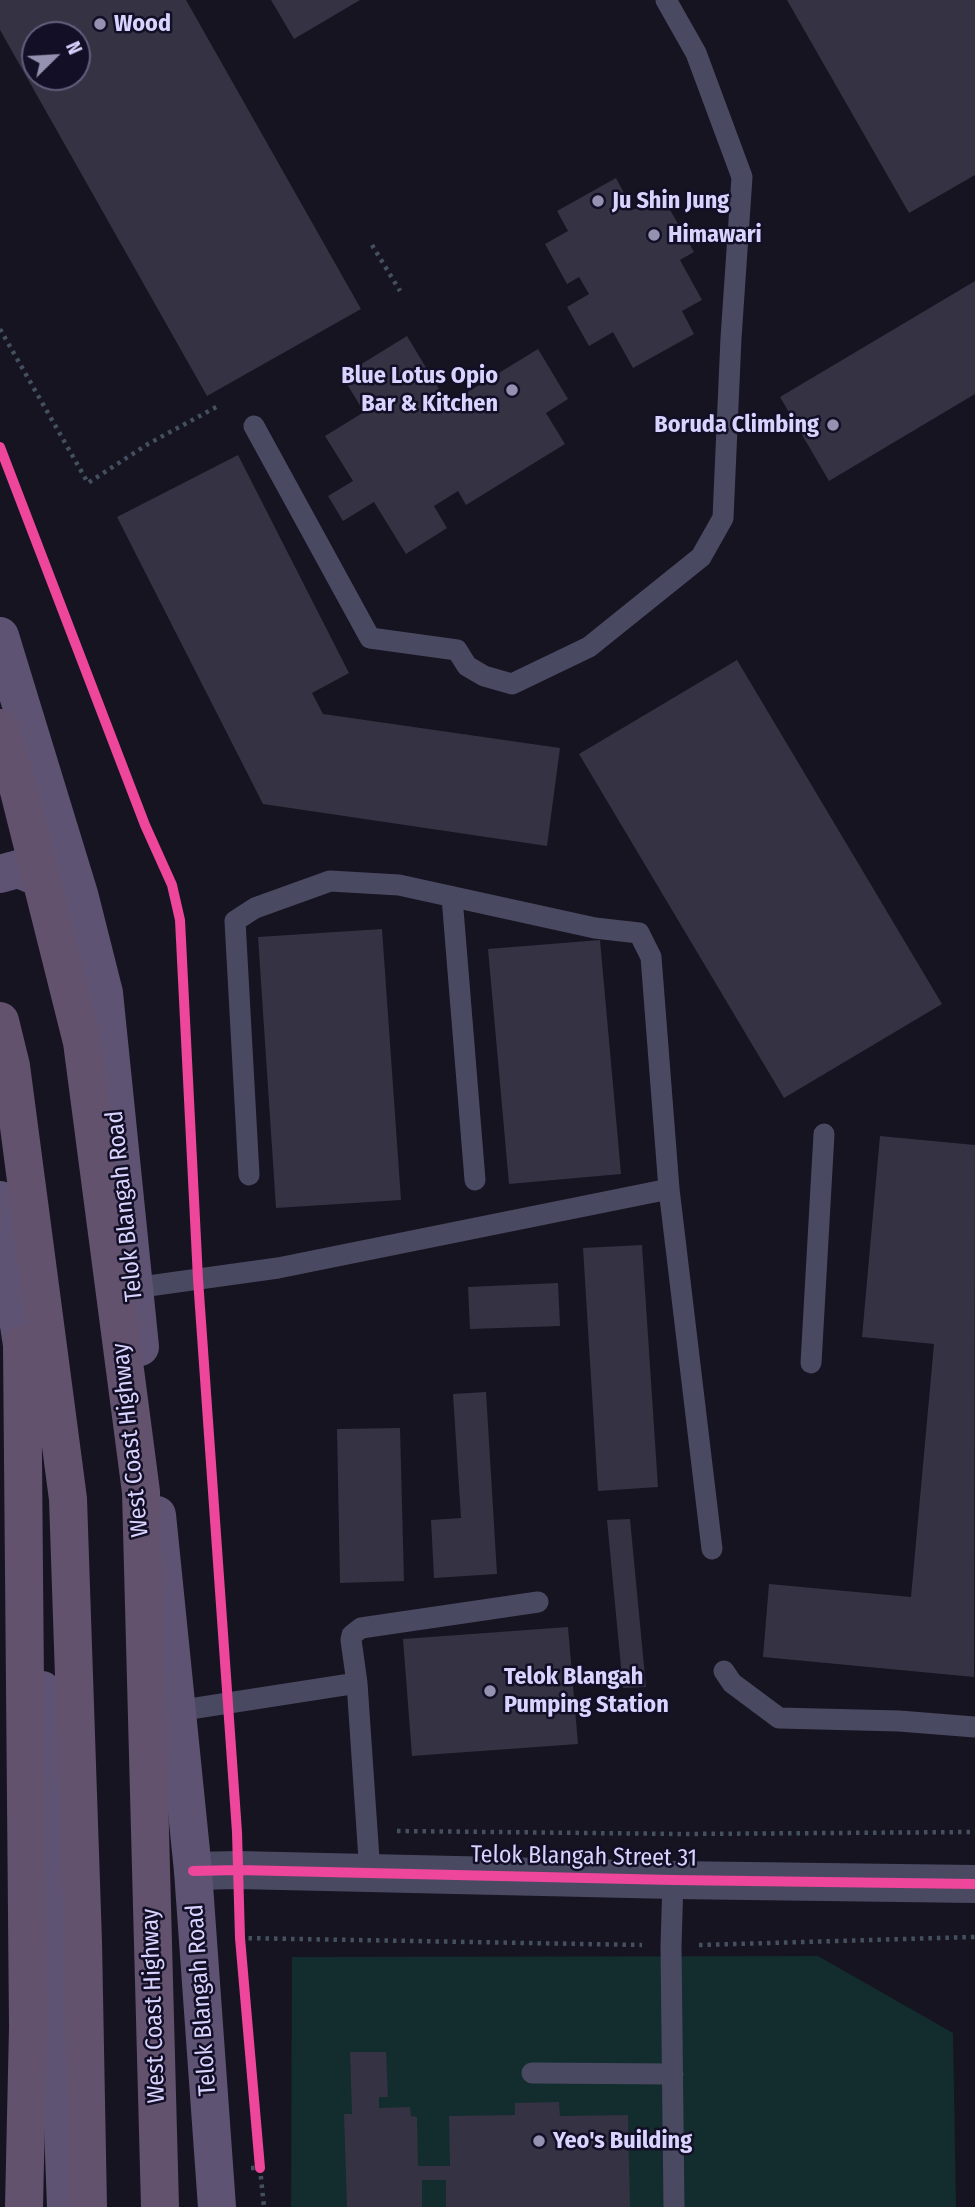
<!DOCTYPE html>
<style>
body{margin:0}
#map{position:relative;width:975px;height:2207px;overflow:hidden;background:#161421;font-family:"Fira Sans Condensed",sans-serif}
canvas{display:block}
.north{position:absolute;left:21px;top:21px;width:70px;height:70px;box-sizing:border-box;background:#130f26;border:2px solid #625e7d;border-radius:50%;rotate:66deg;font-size:19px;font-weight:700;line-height:28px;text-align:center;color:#d9d4ff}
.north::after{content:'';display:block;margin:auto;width:24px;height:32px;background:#9591b1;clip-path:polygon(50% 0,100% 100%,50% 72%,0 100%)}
</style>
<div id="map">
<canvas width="975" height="2207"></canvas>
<div class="north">N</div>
</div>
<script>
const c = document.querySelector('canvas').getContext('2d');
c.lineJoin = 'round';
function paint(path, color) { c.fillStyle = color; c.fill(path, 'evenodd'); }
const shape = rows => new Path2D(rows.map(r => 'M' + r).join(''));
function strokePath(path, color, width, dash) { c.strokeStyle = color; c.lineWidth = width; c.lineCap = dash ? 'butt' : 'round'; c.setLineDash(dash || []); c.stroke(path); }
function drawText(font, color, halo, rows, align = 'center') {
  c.font = font + ' "Fira Sans Condensed",sans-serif'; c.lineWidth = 5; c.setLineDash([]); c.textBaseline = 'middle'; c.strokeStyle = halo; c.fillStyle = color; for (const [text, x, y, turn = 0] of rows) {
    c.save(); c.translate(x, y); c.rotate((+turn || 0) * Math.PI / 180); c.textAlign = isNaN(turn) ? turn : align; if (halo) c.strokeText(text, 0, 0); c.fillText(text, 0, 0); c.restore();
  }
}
paint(shape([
 [818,1956,953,2033,956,2207,291,2207,292,1957]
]), '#132c2d');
paint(shape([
 [0,0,186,0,361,309,207,396,0,30],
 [35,35,77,35,77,77,35,77],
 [271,0,360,0,294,39],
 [787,0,975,0,975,175,909,213],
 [616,178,633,210,661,194,694,252,680,260,702,300,682,311,694,334,633,368,613,332,589,346,567,307,589,294,579,277,567,284,545,244,568,231,557,211],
 [975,281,975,394,829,481,780,397],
 [407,336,448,404,538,349,568,399,546,413,565,444,466,505,458,491,434,506,447,528,406,554,374,502,343,521,328,496,353,481,325,436,364,412,342,376],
 [238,455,349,673,312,693,323,714,560,748,547,846,263,804,117,517],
 [737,660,942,1004,784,1098,579,754],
 [382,929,401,1200,276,1208,258,937],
 [600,940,621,1174,509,1184,488,949],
 [880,1136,975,1145,974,1677,763,1657,769,1584,911,1597,934,1344,862,1337],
 [642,1245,658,1487,598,1491,583,1248],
 [558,1283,560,1326,470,1329,468,1287],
 [486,1392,497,1574,434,1578,431,1520,461,1518,453,1394],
 [400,1428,404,1581,340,1583,337,1429],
 [630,1519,646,1687,623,1688,607,1520],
 [568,1627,578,1744,412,1756,403,1639],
 [350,2052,386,2052,388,2097,379,2097,379,2108,410,2107,411,2116,417,2117,418,2166,450,2166,449,2116,515,2115,515,2103,559,2102,560,2116,628,2115,630,2207,446,2207,446,2180,422,2180,422,2207,347,2207,344,2114,352,2114]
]), '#343243');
strokePath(shape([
 [372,245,400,291],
 [0,329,88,483,148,444,220,405],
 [397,1831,684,1834,975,1832],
 [240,1938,642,1945],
 [699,1945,975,1937],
 [251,2168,260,2168,264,2207]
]), '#44505f', 4.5, [3.5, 5]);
strokePath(shape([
 [254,426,370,638,457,650,467,666,484,676,512,684,589,647,701,557,723,518,731,338,742,177,696,53,666,0],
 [452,897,475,1180],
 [249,1175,235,921,255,908,330,881,399,885,595,928,639,933,651,957,669,1189,712,1549],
 [134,1288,278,1268,669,1189],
 [811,1363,824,1134],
 [724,1671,732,1683,779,1718,899,1721,975,1727],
 [357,1683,370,1874],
 [177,1711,357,1683,351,1640,352,1635,361,1628,538,1602],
 [673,1880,671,1946,674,2207],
 [532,2073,673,2074]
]), '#4a4962', 21);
strokePath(shape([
 [193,1871,238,1870,673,1880,975,1884]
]), '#4a4962', 38);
strokePath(shape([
 [0,636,79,894,104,993,140,1347],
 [0,874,18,869,67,889],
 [0,1200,22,1345,24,1378],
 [157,1515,193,1871,217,2207],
 [42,1690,56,1941,66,2207]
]), '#5e5373', 38);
strokePath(shape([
 [0,1021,11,1066,68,1499,83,1942,88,2207],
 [22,1345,28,2027,24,2207]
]), '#62526e', 38);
strokePath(shape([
 [0,728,19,791,82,1042,141,1492,160,2207]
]), '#62526e', 38);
strokePath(shape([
 [0,447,145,825,172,885,180,920,198,1279,237,1832,240,1938,260,2168],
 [193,1871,238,1870,673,1880,975,1884]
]), '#ed469a', 10);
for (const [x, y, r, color] of [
 [100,24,7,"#9591b1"],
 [598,201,7,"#9591b1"],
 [654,235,7,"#9591b1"],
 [512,390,7,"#9591b1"],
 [833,425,7,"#9591b1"],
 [490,1691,7,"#9591b1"],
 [539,2141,7,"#9591b1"]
]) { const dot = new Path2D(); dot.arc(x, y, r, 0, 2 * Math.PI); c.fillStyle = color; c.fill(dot); strokePath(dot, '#130f26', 2.5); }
drawText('bold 24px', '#d9d4ff', '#130f26', [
 ["Wood",114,24],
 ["Ju Shin Jung",612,201],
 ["Himawari",668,235],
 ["Blue Lotus Opio",498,376,"right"],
 ["Bar & Kitchen",498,404,"right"],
 ["Boruda Climbing",819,425,"right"],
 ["Telok Blangah",504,1677],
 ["Pumping Station",504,1705],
 ["Yeo's Building",553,2141]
], 'left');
drawText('24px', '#d9d4ff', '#130f26', [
 ["Telok Blangah Road",125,1206,-96],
 ["West Coast Highway",131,1440,-96],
 ["Telok Blangah Street 31",584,1857,1],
 ["Telok Blangah Road",202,2000,-94],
 ["West Coast Highway",154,2006,-92]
]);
</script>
